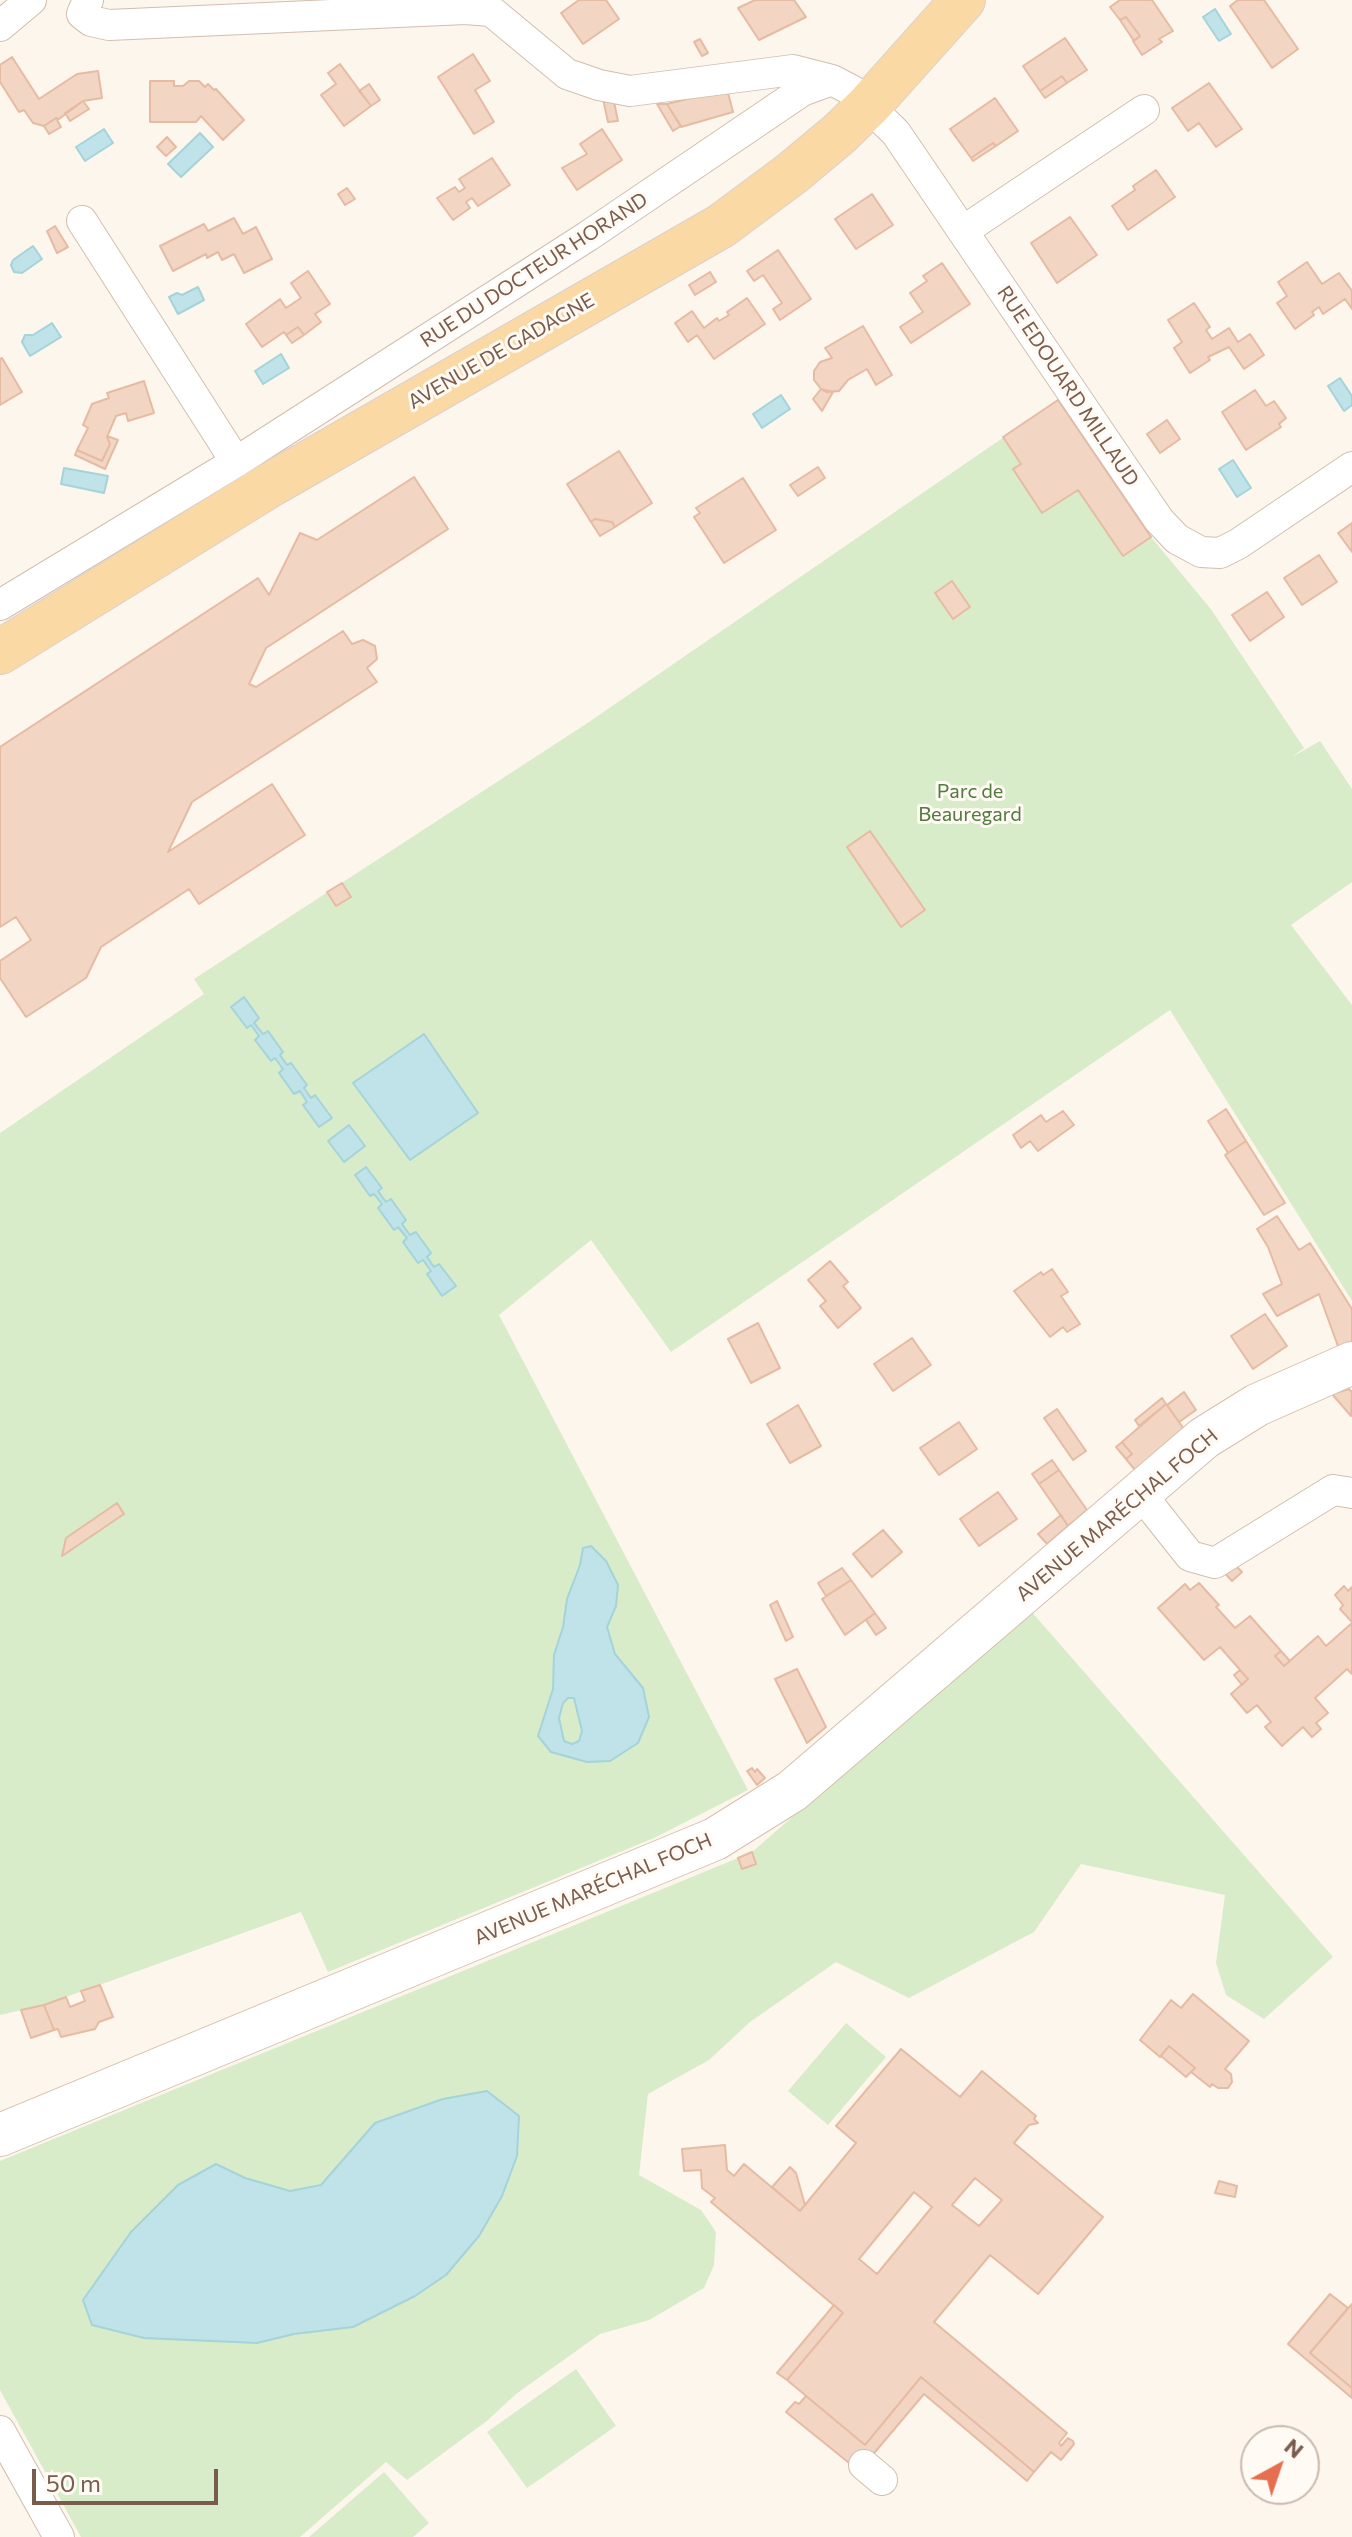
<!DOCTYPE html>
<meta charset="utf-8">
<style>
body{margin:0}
#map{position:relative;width:1352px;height:2537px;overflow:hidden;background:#fdf6ec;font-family:Commissioner,sans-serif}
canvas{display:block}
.north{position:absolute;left:1240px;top:2425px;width:80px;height:80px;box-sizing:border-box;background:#fffaf3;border:2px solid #cabbb1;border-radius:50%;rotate:40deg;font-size:22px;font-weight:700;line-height:32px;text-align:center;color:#7a5c4d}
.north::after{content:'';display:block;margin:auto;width:28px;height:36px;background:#e76f51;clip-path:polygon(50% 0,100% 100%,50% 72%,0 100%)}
.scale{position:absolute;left:32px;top:2469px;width:186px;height:36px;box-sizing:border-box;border:4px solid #7a5c4d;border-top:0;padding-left:10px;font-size:24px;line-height:28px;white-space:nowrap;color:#7a5c4d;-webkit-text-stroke:6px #fffaf3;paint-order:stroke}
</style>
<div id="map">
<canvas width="1352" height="2537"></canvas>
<div class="north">N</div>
<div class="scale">50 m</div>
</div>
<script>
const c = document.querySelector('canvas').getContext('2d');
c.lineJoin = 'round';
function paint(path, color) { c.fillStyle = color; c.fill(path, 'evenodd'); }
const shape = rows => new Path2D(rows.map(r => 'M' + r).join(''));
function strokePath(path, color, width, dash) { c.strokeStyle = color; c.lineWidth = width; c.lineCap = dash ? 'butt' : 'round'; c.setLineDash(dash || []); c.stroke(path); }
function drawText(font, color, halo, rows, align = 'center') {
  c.font = font + ' Commissioner,sans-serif'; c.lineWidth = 6; c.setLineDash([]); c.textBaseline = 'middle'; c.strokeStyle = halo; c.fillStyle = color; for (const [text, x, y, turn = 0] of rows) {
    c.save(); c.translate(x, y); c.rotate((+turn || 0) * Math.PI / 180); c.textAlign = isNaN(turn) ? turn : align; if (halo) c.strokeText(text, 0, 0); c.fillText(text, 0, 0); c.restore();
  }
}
paint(shape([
 [1058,400,1151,537,1210,608,1304,748,1292,757,1320,741,1352,789,1352,882,1291,925,1352,1005,1352,1301,1170,1010,671,1352,591,1240,499,1315,748,1790,654,1838,328,1972,301,1912,44,2005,0,2015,0,1133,204,994,194,979,586,724],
 [1030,1610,1333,1957,1264,2019,1226,1995,1216,1963,1225,1895,1081,1864,1034,1932,909,1998,836,1962,750,2022,709,2060,648,2094,639,2175,701,2210,716,2232,714,2265,704,2288,649,2320,600,2334,516,2394,488,2420,407,2480,386,2462,300,2537,81,2537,0,2390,0,2161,738,1858,742,1869,756,1864,752,1852],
 [846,2023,886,2057,828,2125,788,2091],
 [576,2369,616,2426,527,2488,487,2432],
 [384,2472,429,2523,413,2537,309,2537]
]), '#d8ecc9');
const water = shape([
 [1215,9,1231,34,1219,41,1203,17,1215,9],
 [104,129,113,143,85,161,76,147,104,129],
 [200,133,213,147,181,177,168,164,200,133],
 [33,246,42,259,22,273,14,272,11,265,13,260,33,246],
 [198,287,204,300,178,314,169,297,177,293,182,295,198,287],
 [52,323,61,337,30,356,22,342,25,335,33,335,52,323],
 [281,354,289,368,263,384,255,371,281,354],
 [1340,378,1352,396,1352,405,1344,411,1328,386,1340,378],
 [781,395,790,409,762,428,753,414,781,395],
 [1233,460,1251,488,1237,497,1219,469,1233,460],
 [64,468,108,476,104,493,61,484,64,468],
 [244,997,259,1018,254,1023,263,1034,268,1031,283,1052,280,1055,287,1065,291,1063,307,1085,304,1088,311,1098,315,1095,332,1118,319,1127,303,1105,307,1102,300,1091,294,1094,279,1073,283,1069,275,1058,271,1061,255,1040,259,1036,251,1025,247,1028,231,1007,244,997],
 [424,1034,478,1113,410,1160,353,1083,424,1034],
 [349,1125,365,1146,344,1162,328,1141,349,1125],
 [366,1167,382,1188,378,1191,386,1202,391,1199,406,1220,402,1224,410,1235,416,1232,431,1253,427,1257,434,1267,439,1264,456,1286,442,1296,427,1274,431,1271,423,1260,418,1263,403,1242,407,1238,398,1227,394,1230,378,1208,382,1204,374,1194,370,1196,355,1175,366,1167],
 [591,1546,606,1561,618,1585,616,1606,607,1627,615,1654,643,1688,649,1717,638,1743,610,1761,587,1762,551,1752,538,1736,553,1689,554,1655,563,1627,567,1599,580,1565,583,1548,591,1546],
 [568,1698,574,1698,582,1731,579,1741,572,1744,564,1741,559,1718,563,1703,568,1698],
 [487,2091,519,2116,517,2156,502,2196,479,2236,446,2275,415,2296,353,2327,294,2334,257,2343,144,2338,92,2325,83,2300,131,2232,178,2185,216,2164,245,2178,290,2191,321,2185,375,2123,443,2099,487,2091]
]);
paint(water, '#bfe3e8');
strokePath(water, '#a5d3da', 2);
const building = shape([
 [579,0,606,0,619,19,583,44,561,13,579,0],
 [755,0,794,0,806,17,759,40,738,8,755,0],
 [1120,0,1152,0,1173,31,1159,39,1162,42,1142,55,1133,41,1140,36,1126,17,1120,20,1110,7,1120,0],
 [1238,0,1264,0,1298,49,1272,68,1230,6,1238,0],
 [1126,17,1140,36,1134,41,1120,20,1126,17],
 [1065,38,1087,70,1067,83,1062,76,1040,91,1023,66,1065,38],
 [700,39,708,53,702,56,694,42,700,39],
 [473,54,490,81,475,90,494,122,474,134,438,77,473,54],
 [12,57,39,99,77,74,98,71,102,98,83,101,59,119,56,118,44,126,33,123,24,110,19,112,0,82,0,65,12,57],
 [340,64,371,106,344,126,321,95,336,84,328,73,340,64],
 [1062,76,1067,83,1045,98,1040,91,1062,76],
 [150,81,174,81,174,86,183,86,189,81,199,81,205,87,208,84,214,90,216,89,244,120,223,140,201,116,196,122,150,122,150,81],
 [1209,83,1242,129,1216,147,1199,123,1188,131,1172,108,1209,83],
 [369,84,380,100,371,106,359,91,369,84],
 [727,89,733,112,681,127,667,104,727,89],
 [995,98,1018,131,996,146,993,143,971,158,950,129,995,98],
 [603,99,614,102,618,121,608,122,603,99],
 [83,101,89,109,70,121,65,113,83,101],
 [657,104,667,104,681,126,673,131,657,104],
 [56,118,61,127,49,134,44,126,56,118],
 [602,129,622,160,577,190,562,168,587,154,580,144,602,129],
 [167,137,176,147,166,156,157,147,167,137],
 [993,143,996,146,973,161,971,158,993,143],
 [492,158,510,185,478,206,472,198,466,202,470,208,453,220,437,198,455,187,459,192,465,188,459,179,492,158],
 [1156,170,1175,197,1128,230,1112,206,1135,190,1133,186,1156,170],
 [347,188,355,199,345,205,338,194,347,188],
 [872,194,893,225,856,249,835,219,872,194],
 [1070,217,1097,255,1057,283,1031,243,1070,217],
 [234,218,243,234,256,227,272,259,244,273,234,254,222,260,218,252,207,258,206,254,173,271,160,246,204,224,208,231,234,218],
 [55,226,68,247,57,253,47,231,55,226],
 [778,250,811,299,780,320,773,309,782,303,763,275,754,281,747,271,778,250],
 [1307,262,1322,284,1339,273,1352,291,1352,309,1345,299,1323,314,1319,307,1312,312,1314,315,1295,329,1277,303,1287,296,1278,282,1307,262],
 [942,263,970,304,911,343,900,327,923,312,910,293,927,281,923,276,942,263],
 [308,271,330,304,315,314,321,322,304,335,298,327,286,335,284,332,262,347,246,324,280,299,286,308,301,298,291,283,308,271],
 [710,272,716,282,695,295,689,285,710,272],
 [747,298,765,324,714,359,697,335,688,342,675,323,692,311,704,328,717,318,719,321,729,315,727,312,747,298],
 [1194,303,1210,327,1206,330,1212,339,1229,328,1238,342,1250,334,1264,355,1244,369,1229,347,1208,357,1210,360,1190,373,1174,348,1182,342,1168,320,1194,303],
 [863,326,892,375,876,385,867,369,848,380,839,391,827,392,821,389,814,380,814,371,820,362,832,358,825,348,863,326],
 [298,327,304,335,292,343,286,335,298,327],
 [2,358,22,392,0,405,0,359,2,358],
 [144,381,154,413,128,421,126,413,116,416,107,437,110,444,102,461,77,450,88,428,83,425,92,404,109,398,107,393,144,381],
 [821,389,833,392,822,411,813,399,821,389],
 [1255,390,1266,406,1274,401,1286,418,1279,424,1281,427,1246,450,1222,412,1255,390],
 [1058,400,1151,537,1123,556,1078,490,1042,513,1013,469,1021,464,1003,437,1058,400],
 [1167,420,1180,439,1160,453,1147,434,1167,420],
 [107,436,118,440,105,469,75,455,77,450,102,461,110,444,107,436],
 [619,451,652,503,615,527,612,522,595,519,591,522,567,484,619,451],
 [818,467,825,478,798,496,790,485,818,467],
 [414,477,448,529,266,648,249,684,256,687,343,631,352,644,363,640,375,646,377,659,367,668,377,682,192,802,168,852,272,784,305,835,199,904,189,889,101,947,86,978,26,1017,0,978,0,961,31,940,16,917,0,927,0,747,258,578,269,595,300,533,317,540,414,477],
 [743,478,776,530,724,563,694,517,700,513,696,508,743,478],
 [595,519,612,522,615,527,600,536,591,522,595,519],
 [1352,523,1352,552,1338,533,1352,523],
 [1319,555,1337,582,1302,605,1284,578,1319,555],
 [952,581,970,607,953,619,935,593,952,581],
 [1267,592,1284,617,1250,641,1232,615,1267,592],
 [870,831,925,910,901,927,847,847,870,831],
 [342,883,351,897,336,906,327,892,342,883],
 [1226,1109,1246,1141,1228,1153,1208,1121,1226,1109],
 [1063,1111,1074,1125,1038,1151,1030,1141,1021,1148,1013,1135,1041,1115,1046,1122,1063,1111],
 [1246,1141,1285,1203,1264,1215,1225,1155,1246,1141],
 [1277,1216,1299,1250,1310,1243,1352,1309,1352,1344,1339,1349,1319,1294,1277,1316,1263,1294,1282,1284,1268,1247,1257,1229,1277,1216],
 [830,1261,848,1282,843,1286,861,1308,838,1328,820,1306,826,1301,808,1280,830,1261],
 [1052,1269,1068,1292,1061,1296,1080,1324,1067,1332,1063,1327,1050,1337,1014,1291,1041,1272,1043,1275,1052,1269],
 [1265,1314,1287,1346,1253,1369,1231,1336,1265,1314],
 [758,1323,780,1368,751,1383,728,1339,758,1323],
 [912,1338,931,1365,893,1391,874,1364,912,1338],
 [1349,1389,1352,1392,1351,1416,1332,1394,1349,1389],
 [1184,1392,1196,1410,1179,1422,1167,1405,1184,1392],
 [1162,1398,1166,1404,1139,1426,1135,1420,1162,1398],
 [1166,1404,1184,1429,1135,1470,1126,1459,1132,1454,1122,1442,1166,1404],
 [798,1405,821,1446,790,1463,767,1424,798,1405],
 [1057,1409,1086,1451,1073,1460,1044,1418,1057,1409],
 [959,1422,977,1449,939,1475,920,1448,959,1422],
 [1122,1442,1132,1454,1126,1459,1116,1447,1122,1442],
 [1052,1460,1059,1470,1039,1484,1032,1474,1052,1460],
 [1059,1470,1087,1510,1068,1526,1039,1484,1059,1470],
 [998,1492,1017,1519,979,1546,960,1519,998,1492],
 [117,1503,124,1514,62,1556,66,1538,117,1503],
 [1061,1515,1068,1526,1047,1544,1038,1534,1061,1515],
 [883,1530,902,1552,872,1577,853,1554,883,1530],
 [1231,1561,1242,1572,1232,1581,1221,1569,1231,1561],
 [842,1568,851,1580,826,1596,818,1583,842,1568],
 [851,1580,875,1613,845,1635,822,1599,851,1580],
 [1199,1583,1219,1605,1216,1607,1235,1628,1250,1616,1281,1651,1275,1656,1284,1666,1318,1636,1326,1646,1352,1623,1352,1674,1347,1669,1315,1698,1328,1713,1316,1723,1321,1729,1312,1737,1303,1727,1282,1746,1265,1727,1271,1722,1257,1705,1247,1713,1231,1694,1248,1679,1220,1647,1204,1660,1158,1608,1185,1584,1190,1590,1199,1583],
 [1344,1586,1348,1591,1352,1587,1352,1622,1340,1609,1343,1605,1335,1595,1344,1586],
 [777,1601,793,1637,786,1641,770,1605,777,1601],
 [875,1613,886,1628,876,1635,866,1620,875,1613],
 [1281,1651,1290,1661,1284,1666,1275,1656,1281,1651],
 [797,1669,826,1727,807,1743,775,1679,797,1669],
 [1240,1670,1248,1679,1242,1685,1234,1675,1240,1670],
 [752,1768,755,1772,757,1769,765,1778,757,1785,747,1771,752,1768],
 [752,1852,756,1864,742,1869,738,1858,752,1852],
 [100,1985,113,2017,99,2022,95,2029,61,2037,58,2029,54,2030,44,2005,66,1997,70,2007,85,2001,81,1991,100,1985],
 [1193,1994,1249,2041,1225,2069,1231,2074,1232,2082,1228,2088,1218,2088,1212,2084,1210,2087,1191,2072,1195,2068,1169,2046,1160,2057,1140,2040,1171,2000,1181,2008,1193,1994],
 [44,2005,54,2030,31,2038,21,2010,44,2005],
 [1169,2046,1195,2068,1186,2077,1161,2056,1169,2046],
 [901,2049,960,2097,982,2071,1036,2116,1034,2119,1038,2123,1029,2125,1014,2143,1103,2217,1038,2294,990,2255,934,2322,1067,2433,1059,2443,1061,2446,1068,2438,1073,2441,1074,2444,1061,2460,1051,2452,1034,2472,921,2377,865,2445,787,2380,843,2313,711,2202,715,2198,702,2188,701,2170,684,2171,682,2149,725,2145,727,2170,734,2176,744,2164,800,2211,856,2143,836,2126,901,2049],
 [975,2178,1002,2200,979,2226,952,2205,975,2178],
 [914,2192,932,2207,877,2274,859,2259,914,2192],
 [790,2167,796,2173,805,2205,800,2211,772,2187,790,2167],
 [1219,2181,1237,2186,1235,2197,1215,2193,1219,2181],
 [1330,2294,1348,2308,1310,2353,1352,2388,1352,2398,1288,2344,1330,2294],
 [1352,2304,1352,2388,1310,2353,1352,2304],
 [834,2305,843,2313,787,2380,777,2373,834,2305],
 [921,2377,1034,2472,1027,2481,924,2394,859,2471,786,2412,795,2402,799,2404,806,2396,865,2445,921,2377]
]);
paint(building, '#f3d5c3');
strokePath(building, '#e6bba3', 2);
const street = shape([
 [88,0,82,14,91,21,109,25,465,9,491,11,567,74,599,85,630,91,793,70,832,80,853,91,896,133,1159,520,1177,539,1201,552,1220,553,1238,544,1352,467],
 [0,26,31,0],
 [82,221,236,462],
 [963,231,1144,110],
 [0,605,236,462,588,236,802,91,832,80],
 [1140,1493,1190,1556,1215,1563,1333,1490,1352,1493],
 [0,2431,59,2537],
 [864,2465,882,2480]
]);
const secondary = shape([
 [0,2135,715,1839,792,1791,1204,1438,1257,1405,1352,1363]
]);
const primary = shape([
 [0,652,270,485,721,226,791,174,839,134,869,105,963,0]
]);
strokePath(street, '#d1beb0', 32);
strokePath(secondary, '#d6c0b0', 44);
strokePath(primary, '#dad1cd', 46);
strokePath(street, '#fff', 30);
strokePath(secondary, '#fff', 42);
strokePath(primary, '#fbd9a5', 44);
drawText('20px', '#7a5c4d', '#fffaf3', [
 ["RUE DU DOCTEUR HORAND",534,270,-33],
 ["AVENUE DE GADAGNE",501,351,-30],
 ["RUE EDOUARD MILLAUD",1068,386,56],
 ["AVENUE MARÉCHAL FOCH",1117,1515,-40],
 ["AVENUE MARÉCHAL FOCH",593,1889,-23]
]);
drawText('20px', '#537a41', '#fffaf3', [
 ["Parc de",970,791],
 ["Beauregard",970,814]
]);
</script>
